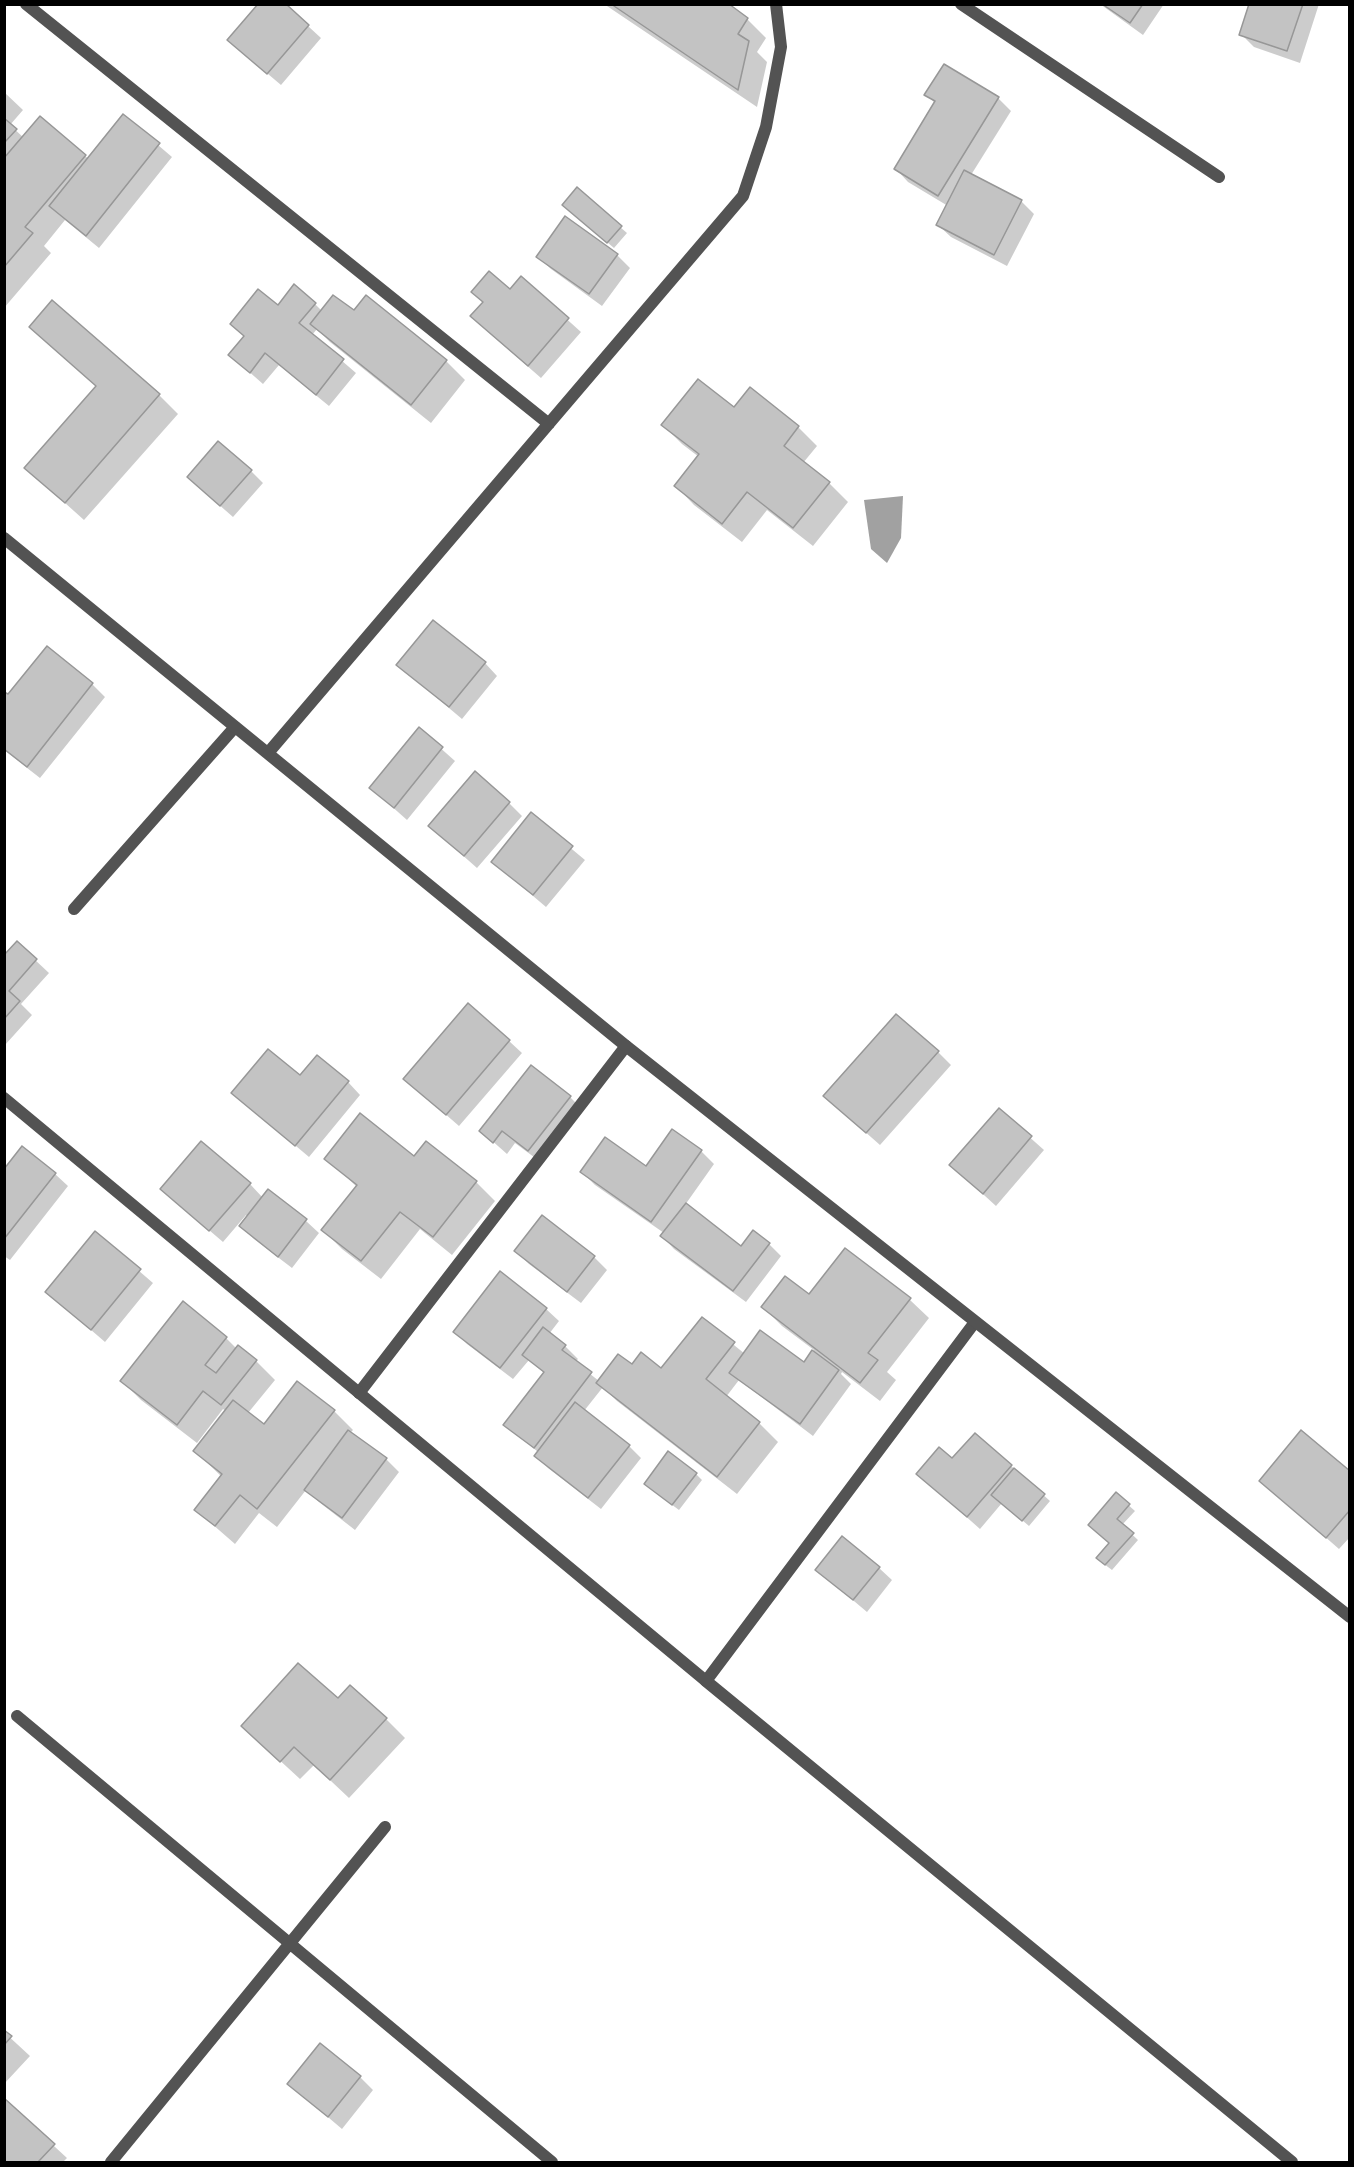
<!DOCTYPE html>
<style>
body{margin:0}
#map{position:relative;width:1354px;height:2167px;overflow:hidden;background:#fff;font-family:"Noto Sans",sans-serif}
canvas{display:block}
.frame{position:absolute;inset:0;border:6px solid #000;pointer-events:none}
</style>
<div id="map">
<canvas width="1354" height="2167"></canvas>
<div class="frame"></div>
</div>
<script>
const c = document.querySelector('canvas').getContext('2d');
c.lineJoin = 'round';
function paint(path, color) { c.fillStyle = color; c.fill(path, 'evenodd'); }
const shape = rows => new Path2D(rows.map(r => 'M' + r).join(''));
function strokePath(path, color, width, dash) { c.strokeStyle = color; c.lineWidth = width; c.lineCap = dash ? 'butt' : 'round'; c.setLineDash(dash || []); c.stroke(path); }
paint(shape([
 [903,496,901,538,887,563,871,549,864,500]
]), '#a1a1a1');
paint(shape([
 [284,4,321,38,281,85,242,52],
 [604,4,726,4,747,19,766,38,757,52,767,62,757,107],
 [1100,4,1164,4,1143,35],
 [1251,4,1319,4,1300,63,1254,47,1241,34],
 [4,92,23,110,10,125,24,138,85,156,89,159,124,116,172,157,99,248,65,220,44,246,51,253,4,308],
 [926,94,998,98,1011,111,971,175,1021,201,1034,214,1007,266,951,237,938,225,948,206,908,182,896,169,936,104],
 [577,190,627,233,614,248,570,211],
 [617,255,630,268,602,306,551,269,538,257],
 [521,278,581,332,541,378,485,329,483,303,473,292,510,291],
 [366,297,446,361,465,380,431,423,330,342,317,329,312,335,356,373,329,406,279,365,263,384,230,355,245,337,232,324,278,307,315,304,322,311,354,313],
 [31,327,159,395,178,414,84,520,26,468,97,387],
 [663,425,798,427,817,446,803,463,829,483,848,502,813,546,767,510,742,542,694,505,676,486,699,457,682,444],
 [251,471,263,483,233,517,201,489],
 [47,649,92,684,105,697,40,778,4,750,4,693,8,696],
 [485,663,497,676,462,719,398,665],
 [419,729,455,761,407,820,371,788],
 [509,803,522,816,477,868,443,838],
 [531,815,585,860,546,907,493,862],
 [17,943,49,973,21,1004,32,1015,5,1045,4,958],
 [509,1041,522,1053,459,1126,405,1079],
 [938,1052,951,1065,880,1145,838,1108],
 [531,1067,570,1097,583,1110,542,1163,515,1143,507,1154,481,1131],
 [300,1077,348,1082,360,1095,309,1157,233,1093],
 [999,1110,1044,1150,996,1206,951,1165],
 [673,1131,701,1151,714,1164,685,1205,742,1248,769,1244,781,1256,746,1302,674,1249,662,1236,664,1233,595,1185,582,1172,646,1168],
 [326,1158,414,1158,476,1182,495,1201,452,1255,420,1229,381,1279,342,1249,323,1230,357,1187],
 [4,1171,55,1174,68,1186,10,1260,4,1256],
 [250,1184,263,1198,268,1191,306,1221,319,1233,292,1268,254,1239,241,1226,248,1217,246,1215,223,1242,175,1201],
 [542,1217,594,1257,607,1270,581,1303,529,1264,516,1251],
 [95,1233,153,1283,105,1342,47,1292],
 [809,1296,910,1300,929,1318,887,1372,896,1380,880,1401,842,1372,841,1374,851,1384,813,1436,739,1380,726,1397,759,1423,778,1442,737,1494,617,1401,603,1387,584,1411,629,1446,641,1458,601,1509,548,1468,536,1455,538,1452,505,1424,544,1373,529,1360,513,1379,467,1344,455,1331,546,1309,559,1321,549,1334,565,1346,578,1359,575,1362,599,1381,632,1366,661,1370,702,1319,745,1354,804,1364,814,1350,782,1326,763,1307],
 [226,1338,237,1349,256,1361,275,1380,248,1413,264,1426,334,1411,353,1430,350,1433,386,1459,399,1472,355,1530,319,1502,306,1490,277,1527,259,1513,235,1544,196,1510,222,1477,195,1451,226,1411,223,1409,197,1443,141,1400,122,1381],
 [952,1460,1011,1466,1050,1501,1029,1526,1002,1503,980,1529,918,1474],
 [1350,1473,1350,1537,1339,1549,1261,1481],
 [696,1474,702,1480,679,1510,652,1490],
 [1116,1494,1135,1511,1122,1525,1138,1540,1112,1570,1104,1564,1111,1544],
 [879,1568,892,1580,867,1612,817,1570],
 [338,1700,386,1719,405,1738,349,1798,314,1765,300,1779,262,1744],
 [4,2032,30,2056,4,2084],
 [360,2077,373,2090,342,2129,289,2084],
 [4,2100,67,2158,63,2162,4,2162]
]), '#0003');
const building = shape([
 [258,4,286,4,309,25,267,74,227,40,258,4],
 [611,4,729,4,748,18,738,34,749,41,738,90,611,4],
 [1102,4,1143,4,1130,23,1102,4],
 [1249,4,1303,4,1287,51,1239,35,1249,4],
 [944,64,999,97,938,196,894,169,935,101,924,95,944,64],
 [123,114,160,143,86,236,49,206,123,114],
 [40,116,86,155,25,227,33,233,4,267,4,158,40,116],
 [4,118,17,129,4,143,4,118],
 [964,170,1022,200,994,255,936,225,964,170],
 [577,187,622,226,607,243,562,205,577,187],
 [565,216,618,254,589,294,536,257,565,216],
 [489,271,510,289,521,276,569,318,528,366,470,316,483,302,471,292,489,271],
 [294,284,316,303,299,323,344,359,316,395,265,353,250,373,228,355,244,336,230,324,258,289,278,305,294,284],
 [333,295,354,310,366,295,447,360,411,405,310,324,333,295],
 [52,300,160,394,65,503,24,468,96,386,29,327,52,300],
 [698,379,734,407,750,387,799,426,784,446,830,482,793,528,747,492,722,524,674,486,699,454,661,425,698,379],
 [218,441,252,470,220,506,187,477,218,441],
 [433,620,486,662,449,707,396,665,433,620],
 [47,646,93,683,27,767,4,749,4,692,8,694,47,646],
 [419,727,443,747,394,808,369,788,419,727],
 [475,771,510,802,464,856,428,826,475,771],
 [531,812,573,846,533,895,491,862,531,812],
 [17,941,37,959,9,991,20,1001,4,1019,4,955,17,941],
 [468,1003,510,1040,446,1115,403,1079,468,1003],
 [896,1014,939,1051,866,1133,823,1096,896,1014],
 [268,1049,300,1075,317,1055,349,1081,295,1146,231,1093,268,1049],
 [531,1065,571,1096,528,1151,502,1131,493,1143,479,1131,531,1065],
 [999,1108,1032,1136,983,1194,949,1165,999,1108],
 [360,1113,414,1156,426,1141,477,1181,433,1237,400,1212,361,1261,321,1230,357,1185,324,1159,360,1113],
 [672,1129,702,1150,651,1222,580,1172,605,1137,646,1166,672,1129],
 [201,1141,251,1183,209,1231,160,1189,201,1141],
 [22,1146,56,1173,4,1239,4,1169,22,1146],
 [268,1189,307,1219,278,1257,239,1226,268,1189],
 [686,1203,741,1246,753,1230,770,1243,733,1291,660,1236,686,1203],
 [542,1215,595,1256,567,1292,514,1251,542,1215],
 [95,1231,141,1269,91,1330,45,1292,95,1231],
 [845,1248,911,1298,868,1353,878,1360,860,1383,761,1307,785,1276,809,1294,845,1248],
 [500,1271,547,1308,500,1368,453,1332,500,1271],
 [183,1301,227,1337,205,1365,216,1373,238,1345,257,1360,221,1405,203,1391,177,1425,120,1381,183,1301],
 [702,1317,735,1342,706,1379,760,1422,717,1477,596,1383,618,1354,632,1364,641,1352,661,1368,702,1317],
 [543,1327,566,1345,562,1350,592,1372,534,1448,503,1425,544,1372,522,1355,543,1327],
 [760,1330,804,1362,812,1350,839,1370,800,1424,729,1373,760,1330],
 [297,1381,335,1410,257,1509,240,1495,215,1526,194,1510,222,1474,193,1451,233,1400,264,1424,297,1381],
 [575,1402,630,1445,588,1498,534,1456,575,1402],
 [348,1430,387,1458,342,1518,304,1490,348,1430],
 [1301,1430,1350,1471,1350,1510,1326,1538,1259,1481,1301,1430],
 [975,1433,1012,1465,967,1517,916,1474,939,1447,952,1458,975,1433],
 [668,1451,697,1473,672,1505,644,1484,668,1451],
 [1014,1468,1045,1494,1022,1521,991,1495,1014,1468],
 [1116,1492,1130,1504,1117,1519,1134,1533,1105,1565,1096,1558,1109,1543,1088,1525,1116,1492],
 [842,1536,880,1567,853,1600,815,1570,842,1536],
 [298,1663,338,1698,350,1685,387,1718,330,1780,294,1747,280,1762,241,1726,298,1663],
 [4,2030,12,2036,4,2045,4,2030],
 [320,2043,361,2076,328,2117,287,2084,320,2043],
 [4,2098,55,2144,38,2162,4,2162,4,2098]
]);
paint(building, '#c3c3c3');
strokePath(building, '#979797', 1.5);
strokePath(shape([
 [74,909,235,727],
 [975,1322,706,1681,1292,2162],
 [359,1393,626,1046],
 [17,1716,552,2162],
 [111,2162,385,1827]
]), '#535353', 12);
strokePath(shape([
 [26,4,549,424],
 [961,4,1219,177],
 [4,538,626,1046,1350,1617],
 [268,753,743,196,766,127,781,47,776,4],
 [4,1098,706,1681]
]), '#535353', 12);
</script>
